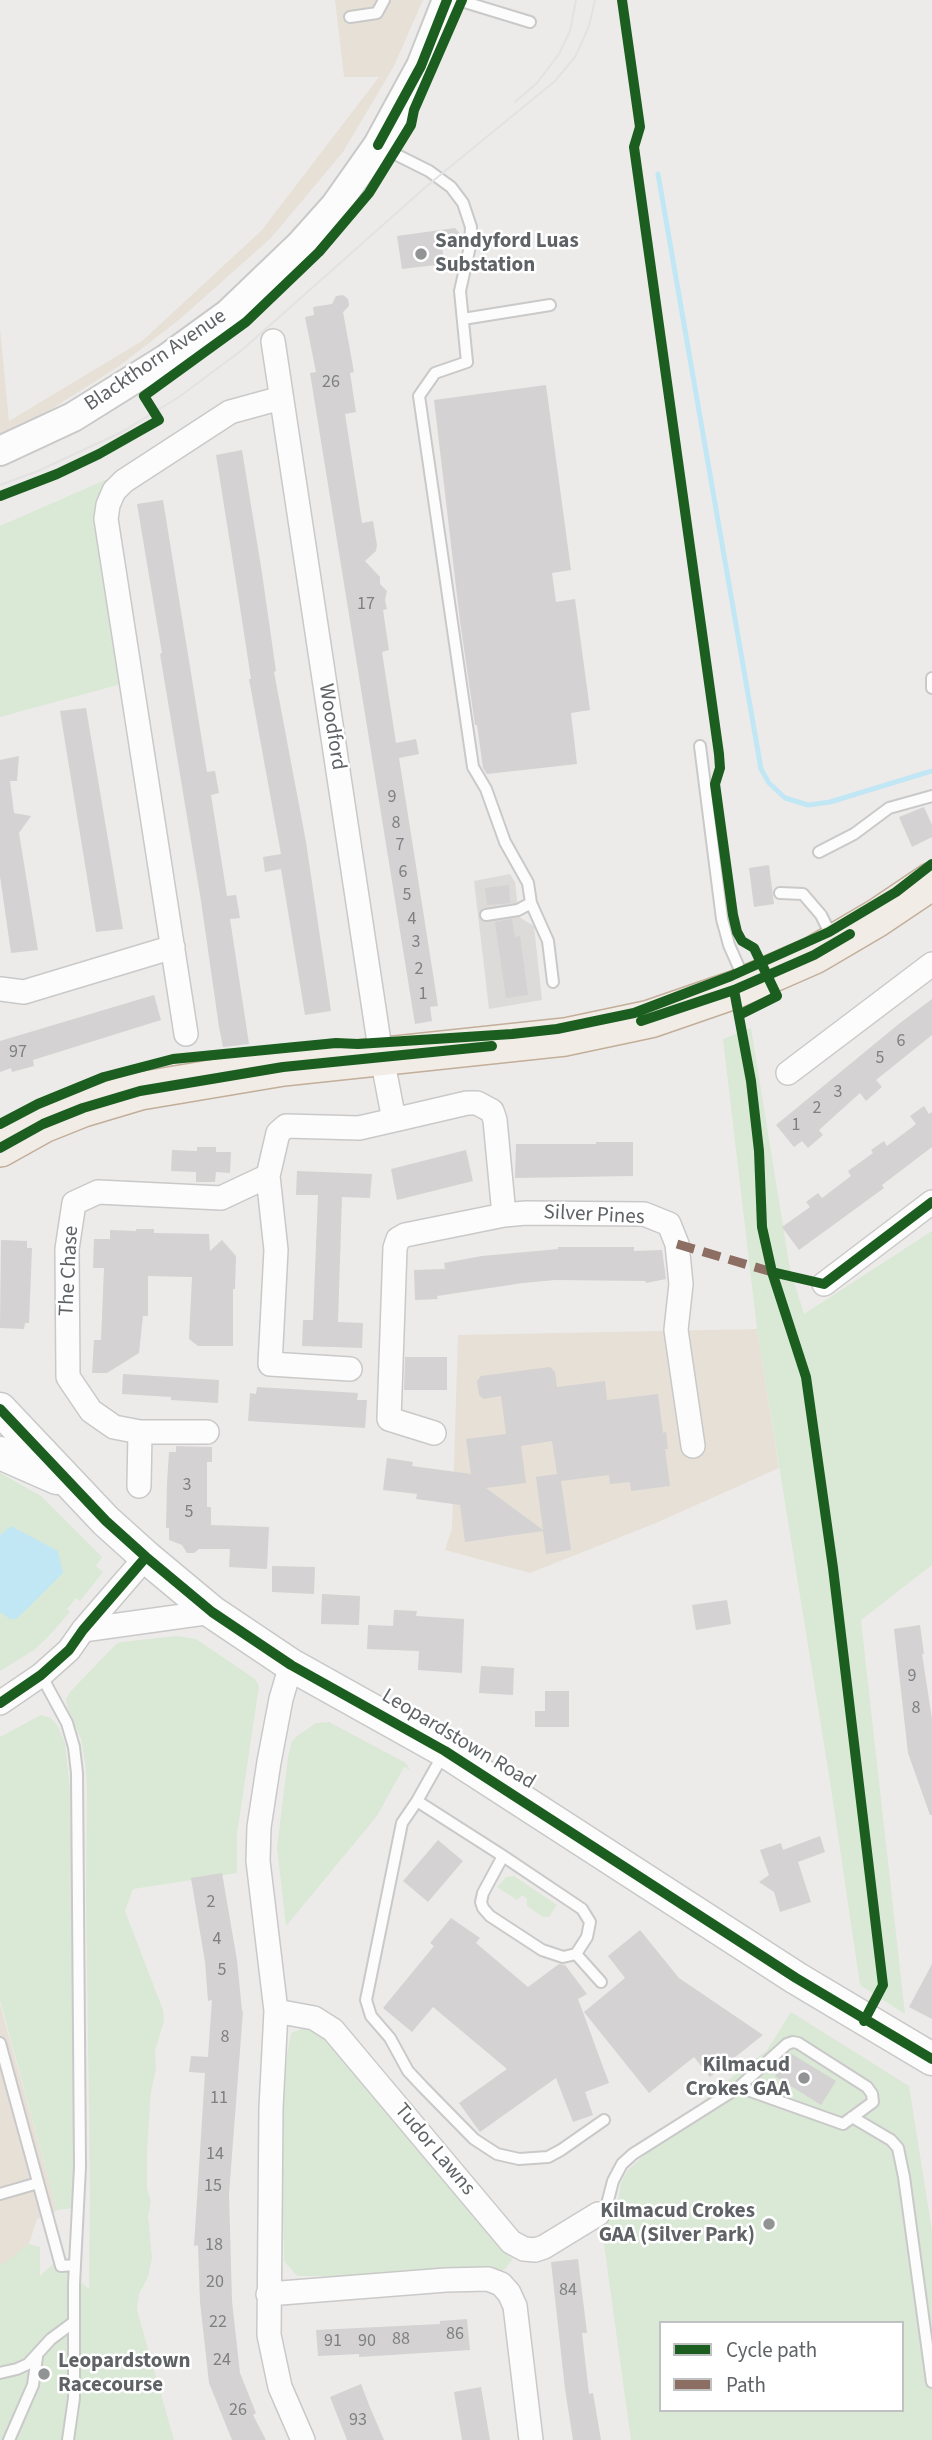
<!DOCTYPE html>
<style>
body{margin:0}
#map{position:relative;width:932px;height:2440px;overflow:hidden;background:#edebe9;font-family:"Source Sans 3",sans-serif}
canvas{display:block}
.legend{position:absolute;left:659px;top:2321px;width:245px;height:91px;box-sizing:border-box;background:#fff;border:2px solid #bfc1c2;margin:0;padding:9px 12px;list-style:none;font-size:21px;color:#5f6366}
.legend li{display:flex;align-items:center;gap:14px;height:35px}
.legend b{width:35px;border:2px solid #bfc1c2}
</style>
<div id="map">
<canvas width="932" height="2440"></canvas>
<ul class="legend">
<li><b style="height:9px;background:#1b5e20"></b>Cycle path</li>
<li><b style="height:9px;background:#8d6e63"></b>Path</li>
</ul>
</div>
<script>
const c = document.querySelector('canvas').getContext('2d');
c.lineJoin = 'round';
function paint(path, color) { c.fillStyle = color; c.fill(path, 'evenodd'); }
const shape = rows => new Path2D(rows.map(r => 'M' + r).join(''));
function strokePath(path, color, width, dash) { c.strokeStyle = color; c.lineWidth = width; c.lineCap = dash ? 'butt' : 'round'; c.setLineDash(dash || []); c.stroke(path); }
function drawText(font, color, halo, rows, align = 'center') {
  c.font = font + ' "Source Sans 3",sans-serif'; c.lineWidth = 5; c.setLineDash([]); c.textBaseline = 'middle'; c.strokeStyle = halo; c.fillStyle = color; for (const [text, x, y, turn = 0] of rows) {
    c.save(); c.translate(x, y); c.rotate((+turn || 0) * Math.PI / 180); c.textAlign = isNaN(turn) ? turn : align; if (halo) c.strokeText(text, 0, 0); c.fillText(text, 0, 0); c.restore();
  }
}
paint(shape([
 [335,0,423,0,394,66,343,152,271,238,180,319,118,367,37,418,0,434,0,328,9,421,142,341,261,231,379,77,344,77],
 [757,1329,779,1468,656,1523,530,1573,445,1550,452,1528,458,1335],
 [0,2004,57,2210,51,2215,37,2219,29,2244,0,2267]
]), '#e6e0d7');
paint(shape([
 [510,874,515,882,519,917,534,926,542,1000,489,1009,474,881]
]), '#dddbd9');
paint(shape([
 [112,477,121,684,0,717,0,526],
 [751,1028,790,1269,804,1314,932,1231,932,1565,861,1620,905,2014,860,1985,831,1788,757,1329,723,1039],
 [0,1473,41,1496,102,1557,96,1566,103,1572,80,1601,76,1598,67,1609,70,1612,48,1637,34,1650,0,1671],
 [177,1636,196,1639,255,1679,259,1686,237,1834,237,1873,133,1889,125,1911,163,2010,164,2021,155,2051,156,2069,151,2092,147,2150,147,2189,151,2202,148,2216,152,2258,148,2277,139,2294,137,2310,174,2440,0,2440,0,2266,29,2244,40,2247,40,2276,56,2261,89,2289,90,2196,86,1887,87,1791,86,1769,81,1739,68,1710,66,1699,70,1692,116,1644,121,1642],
 [41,1715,51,1718,58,1726,65,1744,71,1796,75,2208,57,2210,0,2000,0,1737],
 [329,1722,406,1763,410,1770,404,1767,377,1816,286,1926,277,1848,288,1757,292,1741,297,1736,316,1723],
 [514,1876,557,1905,549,1917,543,1917,527,1906,527,1899,522,1895,517,1900,497,1887,506,1877],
 [791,2012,909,2086,932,2231,932,2440,631,2440,602,2230,617,2208,621,2183,628,2170,714,2091,767,2050],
 [661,2323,902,2323,902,2410,661,2410],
 [307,2027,331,2040,506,2253,513,2259,506,2268,501,2272,439,2269,347,2276,297,2276,284,2261,281,2115,287,2055,291,2033]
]), '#dae8d6');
paint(shape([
 [11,1526,58,1551,63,1573,27,1609,16,1619,10,1619,0,1612,0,1535]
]), '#c2e7f4');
strokePath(shape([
 [658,174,761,769,769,783,785,798,808,805,830,802,932,771]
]), '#c2e7f4', 5);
paint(shape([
 [455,228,463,237,462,241,442,244,444,264,402,269,397,236],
 [343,295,348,299,349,306,343,312,354,372,350,373,356,412,345,414,362,523,373,521,377,545,376,551,365,561,380,577,380,584,387,591,385,600,387,609,383,610,389,650,382,652,396,743,416,739,419,754,399,758,438,1006,430,1007,432,1021,415,1024,310,373,316,372,305,317,314,315,313,307,332,304,336,296],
 [546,385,571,570,552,573,556,602,575,599,590,710,571,713,577,764,487,774,483,768,477,725,475,725,460,621,434,400],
 [242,450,262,573,276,671,274,672,306,842,331,1011,305,1015,281,869,265,872,263,857,281,854,249,679,251,679,236,581,216,455],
 [163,500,207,772,215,771,219,793,211,795,227,896,236,895,240,918,230,919,249,1044,223,1047,219,1027,201,901,160,654,162,653,137,504],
 [86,708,123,929,96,932,60,711],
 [19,756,17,781,10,781,14,813,31,816,19,833,38,950,11,953,0,876,0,760],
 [924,807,932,825,932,837,912,847,899,817],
 [769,865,774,904,754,907,749,868],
 [509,885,510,903,487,905,485,888],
 [512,919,515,937,520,936,528,995,506,998,495,922],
 [154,995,161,1020,33,1060,34,1066,12,1072,11,1068,0,1072,0,1041],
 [932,999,932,1035,876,1080,882,1087,866,1101,860,1093,819,1130,823,1135,808,1148,802,1141,794,1147,776,1125,900,1023],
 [924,1106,929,1114,932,1112,932,1147,882,1185,884,1188,799,1250,782,1227,810,1207,806,1202,818,1193,822,1198,851,1176,848,1171,873,1153,871,1150,884,1141,887,1146,911,1128,916,1124,910,1116],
 [596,1142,633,1142,633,1176,515,1178,516,1144,596,1144],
 [197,1147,216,1147,216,1152,231,1152,230,1173,216,1172,215,1182,196,1182,196,1172,171,1171,172,1150,197,1151],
 [466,1150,473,1181,397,1200,391,1169],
 [297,1171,372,1174,370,1198,342,1197,338,1322,363,1323,362,1348,302,1346,303,1320,313,1320,318,1195,296,1195],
 [136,1229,154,1229,154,1233,209,1234,210,1251,222,1240,236,1256,235,1289,233,1289,233,1346,198,1346,189,1339,192,1277,148,1276,148,1316,143,1316,139,1353,107,1373,92,1373,94,1340,101,1340,104,1268,93,1268,94,1239,110,1239,110,1230,136,1231],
 [1,1240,27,1241,27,1248,32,1248,29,1323,25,1323,24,1329,0,1328],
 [558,1247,634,1247,634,1251,662,1250,666,1279,646,1283,645,1281,555,1280,523,1283,437,1296,438,1299,415,1300,414,1270,445,1269,444,1263,482,1256,558,1249],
 [405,1357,447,1357,447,1390,404,1390],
 [550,1367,555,1372,557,1387,605,1381,607,1400,658,1394,663,1433,666,1432,668,1449,665,1449,670,1486,631,1491,630,1482,610,1484,609,1475,561,1481,571,1550,546,1554,543,1531,465,1542,460,1505,416,1499,417,1494,383,1490,387,1458,413,1462,412,1466,471,1474,466,1439,506,1434,501,1396,484,1399,479,1395,477,1381,481,1376],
 [552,1441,557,1474,536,1477,543,1530,486,1488,526,1483,521,1446],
 [123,1374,219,1380,218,1403,171,1400,171,1397,122,1394],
 [257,1387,358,1393,357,1400,367,1400,365,1428,248,1421,250,1393,256,1394],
 [176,1446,212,1447,212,1462,207,1462,207,1507,211,1507,211,1525,269,1527,267,1569,229,1567,230,1549,199,1549,194,1553,187,1553,182,1545,169,1540,169,1528,166,1528,167,1483,169,1452,176,1452],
 [272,1566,315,1567,314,1594,272,1592],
 [322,1594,360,1596,359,1625,321,1624],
 [727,1600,731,1624,696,1630,692,1605],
 [394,1610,417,1611,416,1616,464,1619,462,1673,418,1670,419,1651,367,1649,368,1625,393,1626],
 [920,1625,924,1654,922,1654,932,1719,932,1815,930,1815,908,1753,894,1629],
 [481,1666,514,1668,513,1695,479,1693],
 [545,1691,569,1691,569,1727,535,1727,535,1711,545,1711],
 [820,1836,825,1852,798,1862,811,1902,780,1912,774,1892,759,1882,769,1875,760,1850,781,1843,783,1850],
 [438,1840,463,1861,428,1902,403,1881],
 [222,1873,237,1960,242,2011,243,2011,229,2194,232,2301,240,2373,256,2413,253,2415,266,2440,232,2440,209,2383,200,2302,198,2245,194,2246,205,2073,189,2072,191,2056,208,2057,212,2000,208,2001,205,1962,191,1878],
 [451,1918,480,1938,476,1943,528,1987,559,1964,565,1965,587,1994,578,1999,609,2083,585,2092,593,2115,573,2122,556,2078,480,2132,459,2103,507,2069,433,2007,412,2032,383,2008,434,1946,430,1943],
 [640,1930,679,1978,763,2035,710,2077,694,2057,649,2093,584,2012,625,1978,608,1956],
 [932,1964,932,2019,909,2007],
 [790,2053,836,2081,821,2105,775,2076],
 [578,2259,587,2333,582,2333,589,2394,593,2393,601,2440,573,2440,565,2389,551,2262],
 [467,2319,470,2350,359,2357,359,2354,318,2356,316,2330,440,2324,440,2321],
 [361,2384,369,2405,384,2440,347,2440,330,2397],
 [481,2387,490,2440,462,2440,454,2392]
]), '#d4d2d2');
const service = shape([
 [458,0,530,22],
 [350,17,377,13,384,0],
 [379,146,429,171,451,187,463,203,471,227,470,246,460,291,467,362,435,373,419,396,473,767,486,789,505,842,528,883,531,903,548,941,553,982],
 [463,319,550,305],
 [932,678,932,688],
 [700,746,722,919,729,945,744,979],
 [819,852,854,834,889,808,932,796],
 [780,893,803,894,821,915,832,937],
 [486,915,518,910,531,903],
 [41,1675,67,1723,74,1747,77,1773,80,2167,74,2284,74,2398,68,2440],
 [444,1753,417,1801,503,1856,582,1909,590,1922,587,1937,576,1954,563,1957,542,1950,490,1916,483,1908,481,1902,483,1893,503,1856],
 [417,1801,402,1823,366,2000,371,2016,390,2038,408,2071,423,2087,474,2139,497,2154,519,2159,548,2157,561,2150,604,2120],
 [576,1954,601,1982],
 [0,2043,61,2266,75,2265],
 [852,2117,891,2140,898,2148,904,2177,932,2382],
 [0,2194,38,2183],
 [598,2214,606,2208,613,2181,622,2164,633,2154,739,2087,843,2124,873,2102,872,2094,867,2087,798,2043,793,2042,787,2044,739,2087],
 [0,2373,17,2369,28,2364,51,2339,74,2322],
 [9,2440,33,2385,37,2357]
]);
const minor = shape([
 [273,341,379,1042,394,1120,359,1128,286,1126,278,1133,268,1176,276,1250,270,1364,350,1369],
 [0,989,24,992,173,947],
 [186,1034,106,519,108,505,114,491,124,481,230,412,281,398],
 [788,1073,932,964],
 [394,1120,467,1103,477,1103,492,1111,495,1120,504,1215,405,1235,398,1239,395,1248,389,1419,434,1433],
 [504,1215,526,1213,644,1214,669,1224,677,1244,681,1284,676,1330,693,1446],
 [824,1284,932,1202],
 [207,1432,140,1432,114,1427,91,1411,68,1377,67,1249,74,1203,98,1192,221,1198,268,1176],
 [139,1486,140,1432],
 [83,1630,212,1612],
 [291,1665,281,1699,269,1762,259,1827,258,1861,276,2011,271,2108,269,2335,280,2387,303,2440],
 [0,1703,41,1675,69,1650,83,1630,146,1557],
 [276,2011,314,2018,333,2030,511,2242,524,2249,535,2250,544,2247,598,2214],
 [268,2294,446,2280,488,2279,501,2284,509,2293,515,2306,531,2440]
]);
const tertiary = shape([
 [0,451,73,417,166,359,228,314,301,244,335,206,378,145,421,66,447,0]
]);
const secondary = shape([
 [0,1409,106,1521,146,1557,212,1612,291,1665,445,1751,796,1978,932,2059],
 [0,1453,57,1478]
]);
const trunk = shape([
 [0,1148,43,1124,83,1108,140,1091,283,1067,565,1037,650,1019,734,990,814,955,877,918,932,881]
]);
strokePath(service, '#cac9c9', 14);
strokePath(minor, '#cac9c9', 26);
strokePath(tertiary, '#cac9c9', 32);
strokePath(secondary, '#c7c8c8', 35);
strokePath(trunk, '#c2ae99', 40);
strokePath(service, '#fcfcfc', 10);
strokePath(minor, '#fcfcfc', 23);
strokePath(tertiary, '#fcfcfc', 28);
strokePath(secondary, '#fcfcfc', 32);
strokePath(trunk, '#f1ece6', 37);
strokePath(shape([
 [515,102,537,83,559,54,570,31,576,0],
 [0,485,38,471,122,432,179,397,242,350,428,185,555,81,575,57,582,42,589,26,595,0]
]), '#e3e2e2', 2);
strokePath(shape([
 [677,1244,772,1272]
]), '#8d6e63', 9, [18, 9]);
strokePath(shape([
 [622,0,640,127,634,147,719,754,720,768,715,784,733,915,737,932,742,941,754,948,777,996,739,1015],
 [378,145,421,66,447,0],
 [0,496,57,474,99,454,159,420,144,396,246,322,319,252,369,193,411,125,414,110,462,0],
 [734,990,751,1081,759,1151,762,1227,772,1272,806,1377,833,1568,883,1985,864,2021],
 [641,1021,734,990,814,955,850,934],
 [0,1124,38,1104,104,1077,173,1059,336,1043,358,1044,512,1034,557,1029,634,1013,731,976,829,932,896,892,932,864],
 [0,1148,43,1124,83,1108,140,1091,283,1067,492,1046],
 [772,1272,824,1284,932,1202],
 [0,1409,106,1521,146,1557,212,1612,291,1665,445,1751,796,1978,932,2059],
 [0,1703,41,1675,69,1650,83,1630,146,1557]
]), '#1b5e20', 10);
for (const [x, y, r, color] of [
 [421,254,7,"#919394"],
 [804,2078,7,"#919394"],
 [769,2224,7,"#919394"],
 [44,2374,7,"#919394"]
]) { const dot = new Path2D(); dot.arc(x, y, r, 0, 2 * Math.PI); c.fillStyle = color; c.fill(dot); strokePath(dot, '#fff', 2.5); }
drawText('18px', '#7e8082', null, [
 ["26",331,383],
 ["17",366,605],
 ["9",392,798],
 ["8",396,824],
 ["7",400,846],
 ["6",403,873],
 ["5",407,896],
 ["4",412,920],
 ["3",416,943],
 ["2",419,970],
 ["1",423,995],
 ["6",901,1042],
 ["97",18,1053],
 ["5",880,1059],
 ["3",838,1093],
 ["2",817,1109],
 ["1",796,1126],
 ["3",187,1486],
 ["5",189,1513],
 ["9",912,1677],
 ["8",916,1709],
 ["2",211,1903],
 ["4",217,1940],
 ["5",222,1971],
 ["8",225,2038],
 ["11",219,2099],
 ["14",215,2155],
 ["15",213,2187],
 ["18",214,2246],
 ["20",215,2283],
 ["84",568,2291],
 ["22",218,2323],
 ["86",455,2335],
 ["88",401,2340],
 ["91",333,2342],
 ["90",367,2342],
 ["24",222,2361],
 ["26",238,2411],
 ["93",358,2421]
]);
drawText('bold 21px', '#5f6366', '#fff', [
 ["Sandyford Luas",435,242],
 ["Substation",435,266],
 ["Kilmacud",790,2066,"right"],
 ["Crokes GAA",790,2090,"right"],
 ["Kilmacud Crokes",755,2212,"right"],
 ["GAA (Silver Park)",755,2236,"right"],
 ["Leopardstown",58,2362],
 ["Racecourse",58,2386]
], 'left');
drawText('21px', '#5f6366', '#fff', [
 ["Blackthorn Avenue",156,361,-34],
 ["Woodford",331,727,81],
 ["Silver Pines",594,1216,3],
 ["The Chase",70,1271,-87],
 ["Leopardstown Road",458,1740,31],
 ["Tudor Lawns",434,2150,50]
]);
</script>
